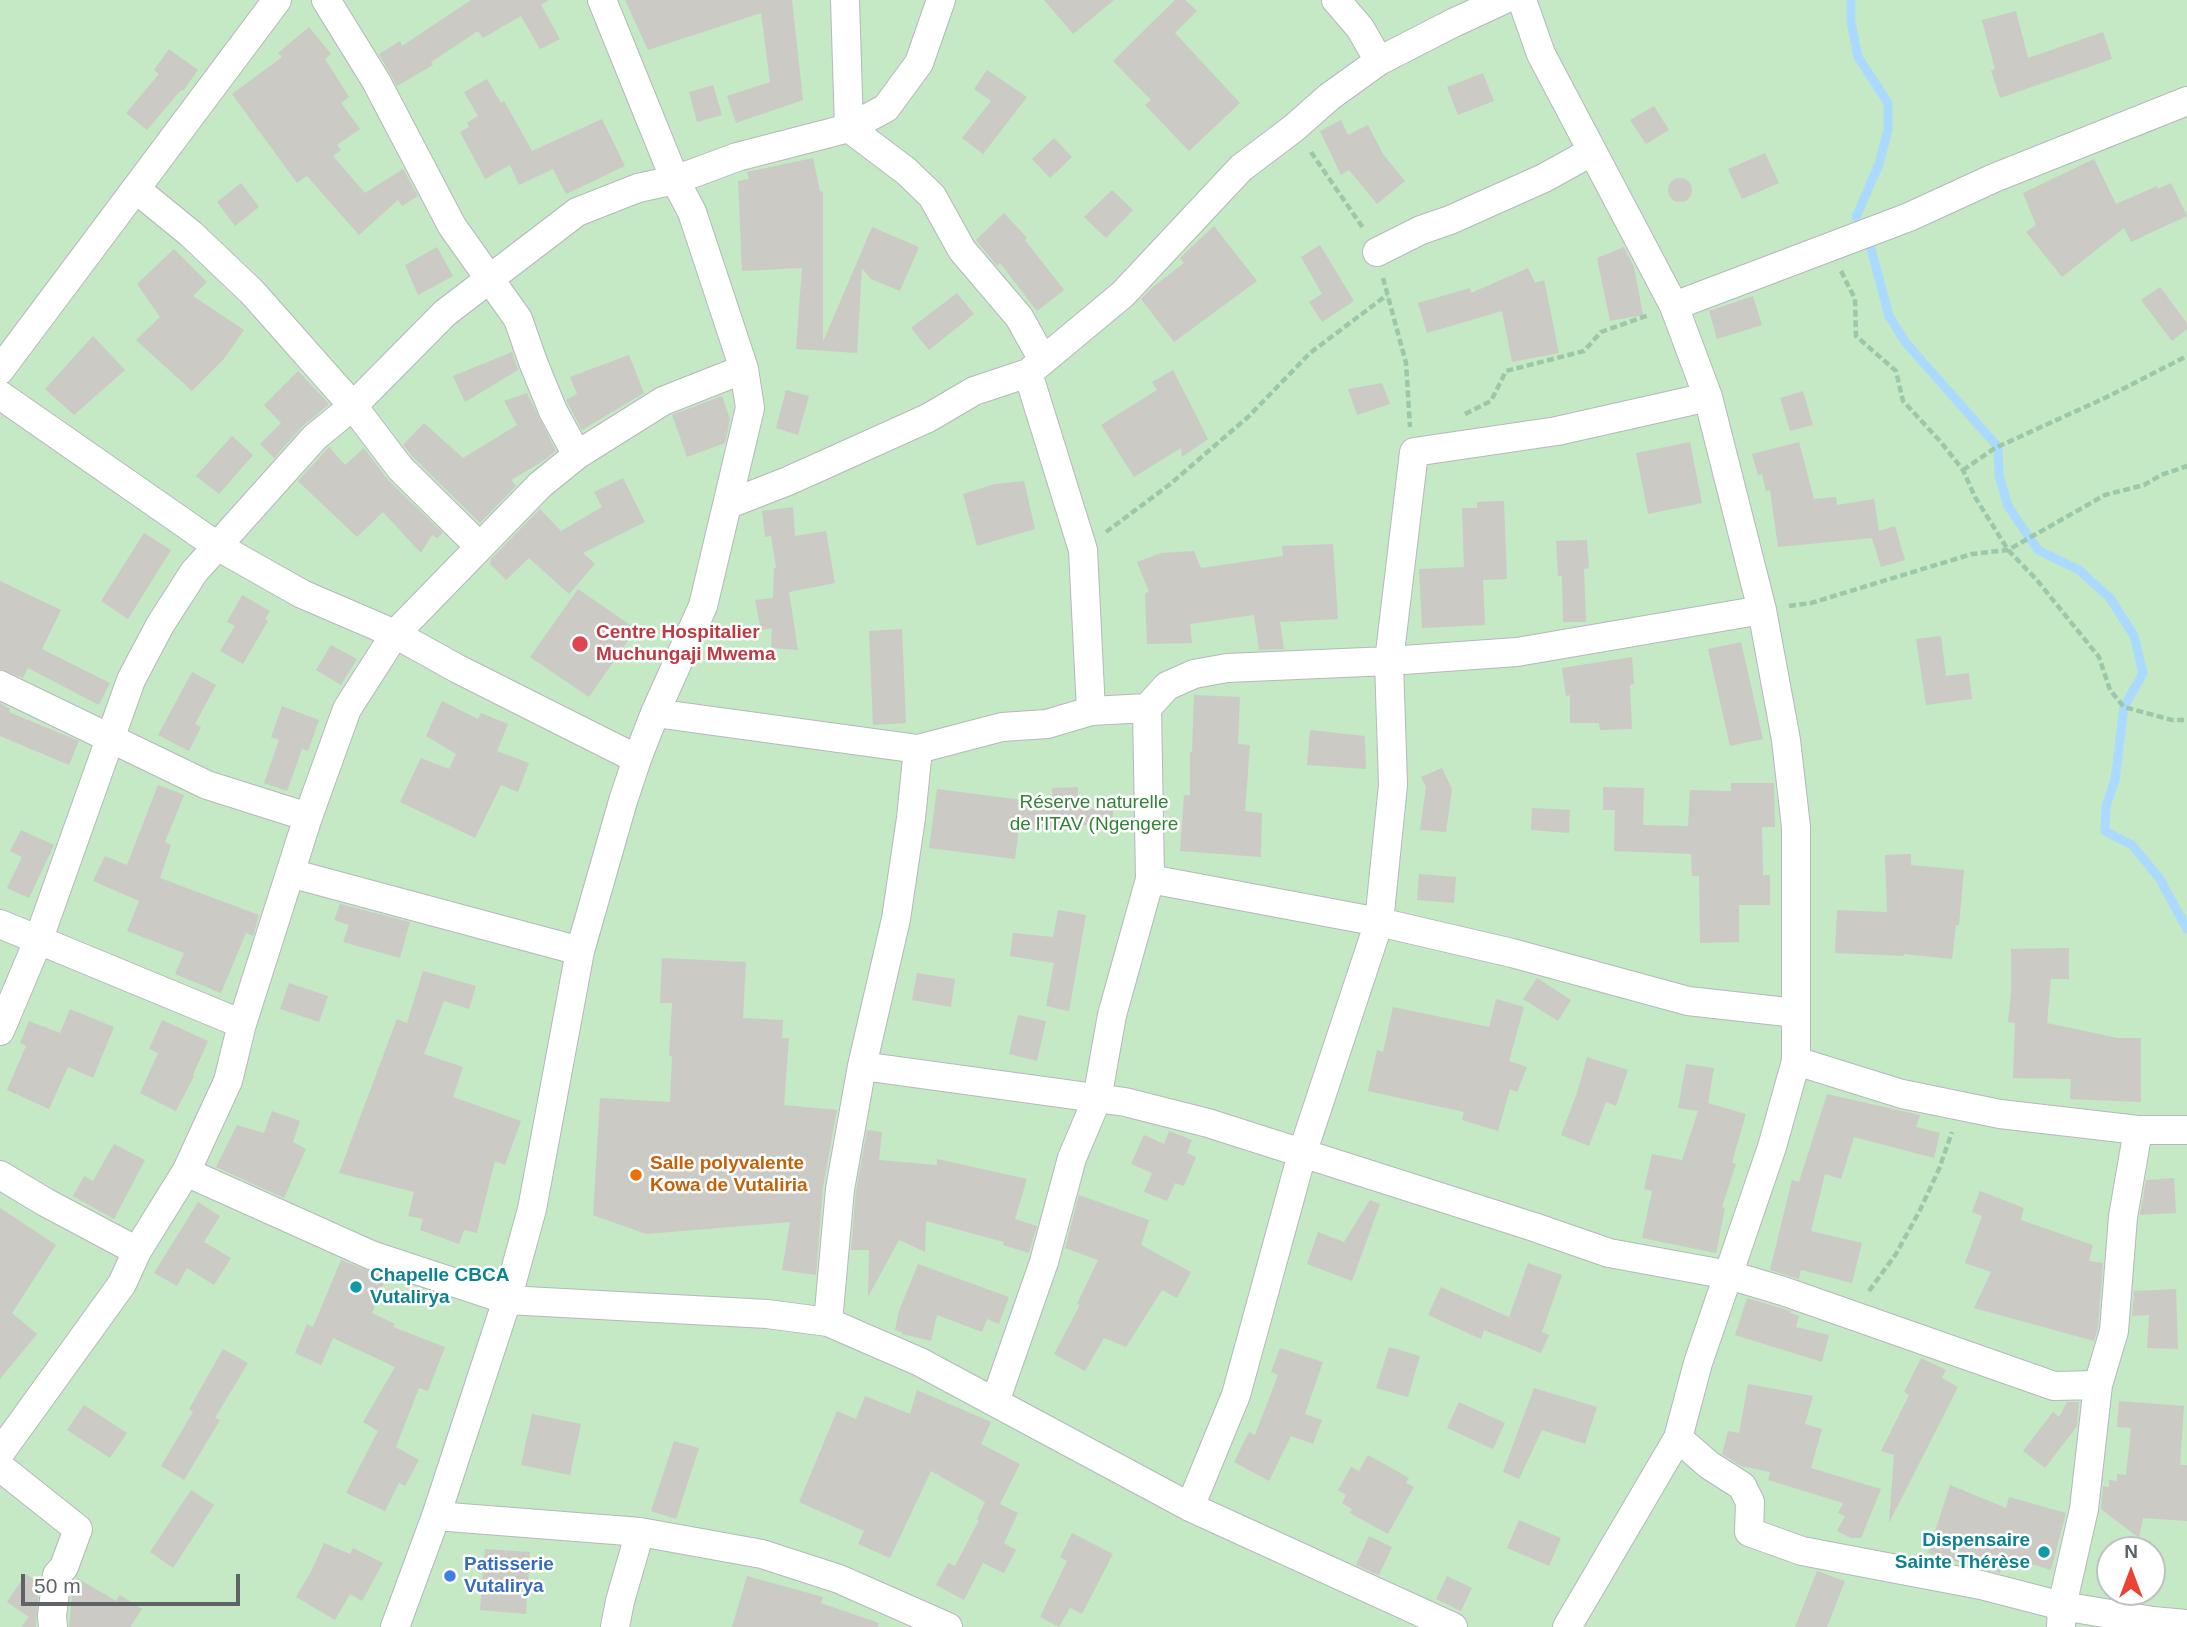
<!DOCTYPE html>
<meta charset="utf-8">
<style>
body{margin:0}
#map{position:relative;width:2187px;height:1627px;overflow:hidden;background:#f1efe8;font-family:Arial,sans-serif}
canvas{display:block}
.north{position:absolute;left:2096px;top:1536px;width:70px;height:70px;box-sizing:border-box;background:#fff;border:2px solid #bfc1c3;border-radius:50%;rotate:0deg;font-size:19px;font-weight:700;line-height:28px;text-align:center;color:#5f6368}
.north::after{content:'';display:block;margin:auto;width:24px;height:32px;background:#ea4335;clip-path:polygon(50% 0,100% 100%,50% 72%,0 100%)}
.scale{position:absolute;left:21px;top:1574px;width:219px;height:32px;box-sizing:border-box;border:4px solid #5f6368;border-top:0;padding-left:9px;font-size:21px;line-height:24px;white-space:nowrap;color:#5f6368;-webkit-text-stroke:5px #fff;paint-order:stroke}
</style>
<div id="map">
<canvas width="2187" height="1627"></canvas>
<div class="north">N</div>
<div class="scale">50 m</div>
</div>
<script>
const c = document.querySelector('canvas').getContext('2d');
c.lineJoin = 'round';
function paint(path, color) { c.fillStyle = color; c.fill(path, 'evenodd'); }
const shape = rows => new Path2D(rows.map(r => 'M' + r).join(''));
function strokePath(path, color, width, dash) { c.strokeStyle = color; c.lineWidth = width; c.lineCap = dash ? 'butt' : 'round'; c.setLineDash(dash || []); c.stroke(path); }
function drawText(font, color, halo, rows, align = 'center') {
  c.font = font + ' Arial,sans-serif'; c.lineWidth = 5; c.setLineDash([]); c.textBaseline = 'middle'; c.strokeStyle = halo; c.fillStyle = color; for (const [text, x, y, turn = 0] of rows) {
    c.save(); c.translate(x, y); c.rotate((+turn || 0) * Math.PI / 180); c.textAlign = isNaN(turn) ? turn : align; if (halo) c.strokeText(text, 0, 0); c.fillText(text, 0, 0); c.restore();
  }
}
paint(shape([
 [0,0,2187,0,2187,1627,0,1627],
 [2110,1550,2152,1550,2152,1592,2110,1592]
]), '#c5e8c5');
strokePath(shape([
 [1851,0,1851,22,1858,57,1888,103,1888,130,1879,164,1856,217],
 [1869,241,1889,316,1906,343,1998,447,1999,475,2008,506,2038,550,2079,570,2110,598,2134,636,2143,673,2124,707,2115,780,2106,806,2105,831,2132,845,2160,879,2187,929]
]), '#aadaff', 9);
paint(shape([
 [471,0,549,0,541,5,560,39,540,49,521,16,483,38,478,31,431,62,433,65,397,86,379,54,400,41,402,46],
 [625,0,792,0,803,100,736,123,727,96,770,82,761,13,648,50],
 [1044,0,1114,0,1073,34],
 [1175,0,1185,0,1197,11,1175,33,1240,103,1189,151,1145,105,1151,100,1113,61],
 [2016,11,2028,58,2103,32,2112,59,2000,98,1991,71,1995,69,1982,20],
 [309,27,331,54,325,59,349,97,341,103,360,129,337,145,341,150,333,156,365,193,403,169,418,196,402,206,398,200,359,235,307,176,297,183,232,94,282,57,278,53],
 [169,49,198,70,183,91,181,90,147,130,126,113,159,74,154,70],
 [987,70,1027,97,983,154,962,138,991,101,974,89],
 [1483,73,1494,101,1458,115,1447,87],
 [487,79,501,103,504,101,532,151,602,119,625,166,566,194,553,169,519,185,510,165,485,179,460,132,469,127,467,123,478,116,464,92],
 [713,85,722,115,697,122,689,92],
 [1654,106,1669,130,1646,144,1630,120],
 [1341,120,1348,135,1368,125,1383,154,1405,181,1377,204,1349,170,1341,175,1320,131],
 [1054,138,1072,157,1050,178,1032,159],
 [1765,153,1779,183,1742,199,1728,169],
 [813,158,820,191,823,192,823,342,872,227,919,247,900,291,871,279,862,268,857,353,796,349,802,268,742,271,738,181,749,179,747,172],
 [2094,159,2116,204,2157,186,2158,189,2171,183,2187,216,2131,242,2124,228,2062,277,2026,232,2036,225,2023,193],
 '1668 190a12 12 0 1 1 24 0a12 12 0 1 1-24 0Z',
 [241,183,259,207,235,226,217,202],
 [1112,190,1133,210,1106,238,1084,217],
 [1004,213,1027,238,1025,240,1064,290,1037,311,1000,263,997,266,976,240],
 [1214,226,1257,281,1174,342,1141,299,1154,286,1184,263,1180,258],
 [1320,245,1354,301,1322,322,1309,302,1322,294,1301,257],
 [437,247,453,276,418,295,405,265],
 [1624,247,1634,267,1643,315,1610,321,1597,258],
 [174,249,207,282,193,296,244,330,223,360,192,391,136,340,160,317,137,284],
 [1528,268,1535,283,1544,280,1559,353,1512,362,1502,311,1427,333,1418,303,1470,288,1471,293],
 [2160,287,2187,323,2187,329,2172,341,2141,300],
 [957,293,974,314,929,350,911,328],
 [1753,296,1762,325,1717,339,1709,311],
 [93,336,125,370,74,415,45,389],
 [512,352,518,370,465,402,453,376],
 [629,355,644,393,582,430,566,400,577,394,570,377],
 [1173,370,1208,439,1182,457,1181,448,1134,477,1101,425,1157,390,1152,382],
 [298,371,329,404,303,426,274,458,260,444,281,423,264,405],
 [1382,383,1390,404,1357,415,1348,389],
 [786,390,809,396,798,435,776,428],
 [1803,391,1813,425,1790,431,1780,398],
 [527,393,556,451,540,463,511,480,516,486,480,523,413,457,403,445,424,423,463,458,517,425,504,401],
 [722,396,730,419,725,443,687,457,672,415],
 [232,436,253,455,219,494,196,476],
 [1690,442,1702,503,1648,514,1636,453],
 [1799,442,1814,499,1836,497,1837,505,1874,499,1879,531,1895,526,1905,560,1881,567,1872,538,1778,547,1770,490,1766,491,1762,474,1758,475,1752,454],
 [329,447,345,465,364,448,388,480,443,533,437,538,432,535,421,553,383,512,357,537,298,481],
 [623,478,645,522,583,553,595,564,569,594,529,558,506,580,490,564,491,559,540,509,561,531,602,507,594,492],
 [1024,481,1035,529,977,546,963,494,995,484],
 [1504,501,1507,579,1483,580,1485,625,1422,628,1419,569,1464,567,1462,508,1477,508,1477,502],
 [793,507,795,536,826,531,835,583,789,592,798,650,771,648,772,628,761,630,755,600,773,598,774,568,776,568,771,536,765,537,762,511],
 [144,533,171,550,128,619,101,601],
 [1587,540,1589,568,1584,569,1586,622,1563,622,1562,576,1558,576,1556,541],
 [1333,544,1338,619,1280,622,1284,649,1259,650,1254,615,1190,624,1192,643,1147,644,1145,593,1149,592,1137,562,1161,553,1194,551,1201,568,1283,556,1282,546],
 [0,581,61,610,42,649,110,683,99,705,28,668,23,678,0,669],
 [578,589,636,629,589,697,530,657],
 [242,595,270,611,265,619,268,621,243,664,220,651,235,626,227,622],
 [902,629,906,723,873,725,869,631],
 [1941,636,1946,676,1969,673,1972,699,1926,705,1916,639],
 [1741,642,1763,739,1730,746,1708,649],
 [331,645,357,659,341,685,316,670],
 [1632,657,1634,684,1630,685,1632,729,1600,730,1599,723,1570,723,1570,695,1566,696,1562,668],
 [192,672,216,685,195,724,201,727,189,751,158,735],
 [1194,695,1240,697,1238,744,1250,745,1245,811,1262,813,1261,857,1180,851,1184,795,1190,795,1190,752,1192,752],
 [442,701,478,719,481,713,508,724,497,751,529,763,518,792,501,785,475,838,400,802,421,758,449,769,456,754,426,736],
 [0,703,10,709,9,712,79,741,69,765,0,736],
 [282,706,319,720,308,751,302,749,287,791,264,783,279,740,271,737],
 [1310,730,1365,736,1366,769,1307,765],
 [1442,768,1452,789,1446,832,1420,830,1426,787,1421,777],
 [1731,783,1774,783,1775,827,1762,827,1763,875,1770,875,1770,905,1739,905,1739,942,1700,943,1699,876,1692,876,1691,854,1614,851,1615,810,1603,810,1603,787,1644,788,1643,825,1688,826,1690,790,1731,791],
 [158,785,184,795,165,842,171,845,160,878,259,915,253,936,246,933,221,993,175,974,184,953,127,931,139,901,93,881,105,856,127,865],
 [1078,787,1078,807,1113,811,1113,824,1019,828,1015,859,929,848,937,789,1053,804,1052,788],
 [1532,808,1570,810,1569,833,1531,830],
 [21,830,54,845,29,898,7,888,22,857,10,851],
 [1911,854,1911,865,1964,870,1959,925,1956,925,1952,959,1904,954,1904,956,1835,953,1837,910,1887,912,1885,855],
 [1419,874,1456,877,1454,903,1417,900],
 [340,904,410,922,400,958,343,942,349,925,334,920],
 [1058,910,1086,915,1069,1011,1046,1006,1054,963,1010,956,1013,933,1053,937],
 [2069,948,2069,979,2051,979,2047,1023,2118,1038,2141,1038,2141,1102,2070,1099,2071,1079,2013,1078,2015,1023,2008,1022,2011,993,2011,949],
 [662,958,746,962,743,1018,783,1020,782,1038,789,1038,784,1105,837,1110,823,1187,816,1275,782,1270,790,1222,646,1234,593,1215,600,1098,670,1102,672,1056,669,1056,672,1003,660,1003],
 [423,971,476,986,469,1009,444,1001,424,1054,463,1067,453,1097,521,1121,505,1165,495,1161,477,1233,464,1230,459,1244,420,1230,423,1219,408,1216,414,1192,339,1173,397,1019,407,1023],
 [917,973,955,979,951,1007,912,1000],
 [1537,978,1571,1000,1558,1021,1523,999],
 [289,983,328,996,319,1022,280,1009],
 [1496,999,1524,1007,1509,1061,1527,1067,1517,1092,1510,1089,1498,1131,1462,1120,1464,1112,1368,1091,1377,1050,1383,1052,1393,1007,1489,1027],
 [70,1009,114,1027,93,1078,68,1067,49,1109,7,1090,26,1046,20,1043,29,1021,60,1033],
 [1018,1015,1046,1021,1037,1061,1009,1054],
 [162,1020,208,1041,193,1075,194,1076,176,1111,140,1093,158,1053,149,1049],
 [1587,1057,1628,1070,1616,1106,1606,1102,1589,1146,1561,1135,1577,1093],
 [1686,1064,1714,1068,1708,1103,1746,1114,1732,1162,1736,1164,1722,1207,1725,1208,1716,1253,1642,1238,1652,1191,1644,1189,1652,1154,1682,1160,1698,1111,1678,1108],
 [1827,1094,1920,1115,1916,1127,1940,1133,1934,1158,1854,1137,1841,1179,1825,1174,1811,1231,1862,1243,1852,1283,1801,1270,1799,1279,1770,1270,1792,1180,1799,1182],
 [272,1111,300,1121,293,1142,306,1149,284,1198,216,1167,237,1125,264,1133],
 [867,1130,882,1132,879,1160,937,1165,937,1159,1027,1179,1015,1219,1037,1226,1029,1253,1003,1245,1004,1242,926,1221,925,1252,899,1240,868,1297,869,1250,851,1250,856,1191],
 [1169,1131,1192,1140,1187,1153,1196,1157,1184,1186,1175,1183,1167,1201,1144,1192,1152,1173,1131,1164,1144,1135,1164,1144],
 [114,1144,145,1160,114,1219,73,1196,84,1176,93,1181],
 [2174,1178,2176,1213,2140,1215,2146,1180],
 [1980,1191,2024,1208,2021,1220,2093,1245,2089,1261,2103,1263,2098,1328,2094,1341,1974,1308,1991,1272,1965,1263,1982,1216,1972,1212],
 [1079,1195,1149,1220,1141,1245,1191,1272,1177,1298,1162,1290,1126,1347,1104,1338,1085,1371,1054,1354,1080,1305,1077,1304,1098,1260,1065,1248],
 [1370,1200,1380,1204,1352,1281,1307,1264,1318,1232,1344,1242],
 [198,1202,220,1216,204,1242,231,1258,214,1285,187,1268,177,1286,154,1273],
 [0,1208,56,1245,12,1313,37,1334,0,1379],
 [341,1260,386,1277,372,1313,395,1324,393,1327,445,1347,428,1391,419,1388,396,1447,419,1460,405,1486,399,1483,385,1511,346,1493,378,1431,363,1422,395,1367,333,1338,321,1365,295,1353,307,1324,313,1327],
 [1528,1263,1562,1275,1542,1332,1549,1335,1541,1353,1484,1330,1481,1339,1428,1315,1441,1287,1509,1317],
 [918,1264,1009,1297,999,1324,987,1319,982,1332,937,1315,931,1341,902,1334,902,1332,895,1330,899,1311],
 [2176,1289,2178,1349,2147,1348,2149,1315,2132,1316,2134,1291],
 [1747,1298,1791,1311,1790,1313,1799,1316,1796,1327,1829,1335,1822,1362,1735,1335],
 [1389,1347,1420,1356,1408,1397,1376,1388],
 [1280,1348,1323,1362,1305,1414,1322,1420,1313,1444,1291,1436,1269,1481,1234,1462,1249,1432,1255,1435,1278,1375,1271,1372],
 [223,1349,248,1363,215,1418,220,1420,184,1480,161,1466,193,1412,189,1409],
 [1921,1358,1946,1370,1942,1378,1958,1387,1889,1523,1894,1455,1881,1451,1909,1395,1904,1392],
 [1748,1384,1813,1396,1805,1424,1822,1429,1811,1468,1881,1489,1861,1538,1851,1538,1837,1531,1845,1516,1838,1513,1843,1503,1768,1480,1770,1472,1741,1466,1722,1454,1728,1431,1739,1433],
 [1534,1388,1597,1407,1585,1444,1542,1430,1519,1479,1503,1472],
 [917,1390,991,1422,981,1444,1020,1464,1000,1504,1018,1513,1004,1543,1016,1550,1004,1573,983,1563,964,1600,936,1585,948,1563,955,1566,979,1520,977,1519,985,1502,931,1471,890,1558,858,1544,864,1531,799,1502,837,1411,856,1419,865,1396,910,1414],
 [2119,1401,2184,1406,2180,1465,2187,1465,2187,1521,2143,1518,2139,1538,2101,1509,2103,1486,2109,1487,2109,1480,2117,1481,2117,1474,2126,1475,2131,1428,2117,1427],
 [1459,1402,1505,1423,1493,1449,1447,1428],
 [2067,1402,2079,1402,2077,1426,2045,1468,2023,1451,2053,1412,2059,1417],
 [84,1405,127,1433,110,1458,67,1430],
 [532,1414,581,1424,570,1475,521,1465],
 [674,1441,699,1448,676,1519,651,1511],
 [1368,1455,1409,1478,1406,1483,1414,1487,1388,1534,1350,1513,1352,1509,1342,1503,1346,1495,1338,1490,1351,1467,1359,1471],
 [1950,1485,2006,1508,2009,1497,2066,1513,2051,1570,2005,1556,2000,1573,1967,1562,1967,1565,1928,1553],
 [191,1490,214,1505,173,1568,150,1552],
 [1519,1520,1561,1538,1549,1566,1507,1548],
 [1072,1533,1113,1554,1082,1614,1070,1608,1059,1627,1040,1617,1067,1561,1060,1557],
 [1369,1536,1392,1547,1379,1575,1356,1565],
 [324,1543,350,1554,353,1548,383,1563,362,1601,350,1594,335,1620,296,1597,312,1570],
 [485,1549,530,1552,526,1614,480,1610],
 [1817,1571,1845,1581,1827,1627,1795,1627],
 [26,1574,39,1583,36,1627,21,1627,29,1617,7,1602],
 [747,1576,823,1597,821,1603,879,1623,878,1627,732,1627],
 [1447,1576,1472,1588,1461,1611,1436,1599],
 [77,1578,116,1601,120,1595,142,1609,130,1627,69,1627,73,1582]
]), '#cccac5');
const minor = shape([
 [326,0,376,81,452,226,518,319,533,362,553,411,577,455],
 [845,0,849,128,906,171,932,196,962,250,1019,317,1043,360],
 [1336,0,1360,28,1379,61],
 [1522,0,1541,54,1674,306,1708,397,1762,610,1786,740,1796,827,1796,1061,1772,1147,1698,1363,1678,1438,1567,1627],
 [137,190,191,234,252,292,353,406,400,468,479,546],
 [1377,252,1421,230,1450,220,1544,178,1591,152],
 [1674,306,1909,217,1994,178,2187,101],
 [0,370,277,0],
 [1028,373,1083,550,1091,711],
 [0,395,217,546,302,594,395,634,458,669,637,759],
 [729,504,788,481,928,418,974,391,1028,373,1123,294,1241,168,1294,128,1329,97,1379,61,1453,23,1503,0],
 [0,685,207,785,308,817],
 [655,713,918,749,1002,727,1047,724,1091,711,1147,708,1167,686,1194,674,1227,668,1389,661,1517,652,1762,610],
 [290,873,580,951],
 [1150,879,1379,922,1512,953,1688,1001,1796,1013],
 [0,924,242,1024],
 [0,1031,38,941,131,680,160,625,194,572,315,437,353,406,445,313,577,212,638,188,675,180,737,157,849,128,886,108,919,63,941,0],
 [1796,1061,1902,1094,2000,1114,2138,1130,2187,1130],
 [862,1066,1125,1102,1208,1123,1534,1227,1609,1253,1729,1275,1783,1291,2054,1386,2098,1385],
 [186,1172,371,1255,507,1300,767,1314,828,1322,920,1362,1190,1507,1453,1627],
 [0,1175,45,1202,137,1251],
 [828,1322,840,1189,862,1066,896,919,911,818,918,749],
 [995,1402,1044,1262,1072,1158,1097,1099,1112,1015,1150,879,1147,708],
 [1678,1438,1709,1465,1742,1486,1750,1502,1749,1532,1802,1551,1981,1585,2062,1606,2153,1621,2187,1624],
 [0,1453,122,1284,137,1251,186,1172,228,1081,242,1024,308,817,347,709,395,634,540,485,577,455,663,401,744,369],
 [0,1467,78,1529,64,1567,57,1575,52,1616,53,1627],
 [1190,1507,1236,1395,1302,1154,1379,922,1393,785,1389,661,1414,452,1557,431,1708,397],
 [436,1516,640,1532,762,1554,839,1579,948,1627],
 [395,1627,436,1516,507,1300,532,1209,580,951,623,801,637,759,655,713,703,606,750,408,744,369,692,212,675,180,602,0],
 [615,1627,620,1601,640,1532],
 [2061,1627,2062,1606,2084,1509,2098,1385,2114,1331,2123,1217,2138,1130]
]);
strokePath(minor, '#b5b8bc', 30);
strokePath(shape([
 [1311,152,1363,228],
 [1841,271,1855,299,1856,336,1896,371,1903,401,1940,441,1963,470,1975,497,2008,550,2036,579,2099,657,2110,690,2124,707,2172,720,2187,720],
 [1383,278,1406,363,1410,427],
 [1465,414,1491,401,1506,371,1584,351,1601,332,1649,315],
 [1963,470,1995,448,2107,397,2187,356],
 [1106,532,1169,485,1248,417,1310,353,1387,295],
 [1789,606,1811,603,1972,554,2008,550,2105,495,2144,485,2161,475,2187,466],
 [1869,1291,1896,1254,1920,1210,1939,1169,1952,1132]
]), '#9cc7a9', 4.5, [7, 3.5]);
strokePath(minor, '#fff', 28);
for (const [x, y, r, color] of [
 [580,644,9,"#e0444e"],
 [636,1175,7,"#e8710a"],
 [356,1287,7,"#0f9aa8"],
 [2044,1552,7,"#0f9aa8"],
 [450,1576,7,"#3f7fe0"]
]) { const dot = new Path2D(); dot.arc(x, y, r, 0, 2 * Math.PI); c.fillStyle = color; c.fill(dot); strokePath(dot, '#fff', 2.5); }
drawText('bold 19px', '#be3a42', '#fff', [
 ["Centre Hospitalier",596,633],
 ["Muchungaji Mwema",596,655]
], 'left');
drawText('19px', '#348238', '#fff', [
 ["Réserve naturelle",1094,803],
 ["de l'ITAV (Ngengere",1094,825]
]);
drawText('bold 19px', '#c56008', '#fff', [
 ["Salle polyvalente",650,1164],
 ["Kowa de Vutaliria",650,1186]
], 'left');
drawText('bold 19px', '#0d838f', '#fff', [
 ["Chapelle CBCA",370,1276],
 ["Vutalirya",370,1298],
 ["Dispensaire",2030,1541,"right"],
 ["Sainte Thérèse",2030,1563,"right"]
], 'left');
drawText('bold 19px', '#366cbe', '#fff', [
 ["Patisserie",464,1565],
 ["Vutalirya",464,1587]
], 'left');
</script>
